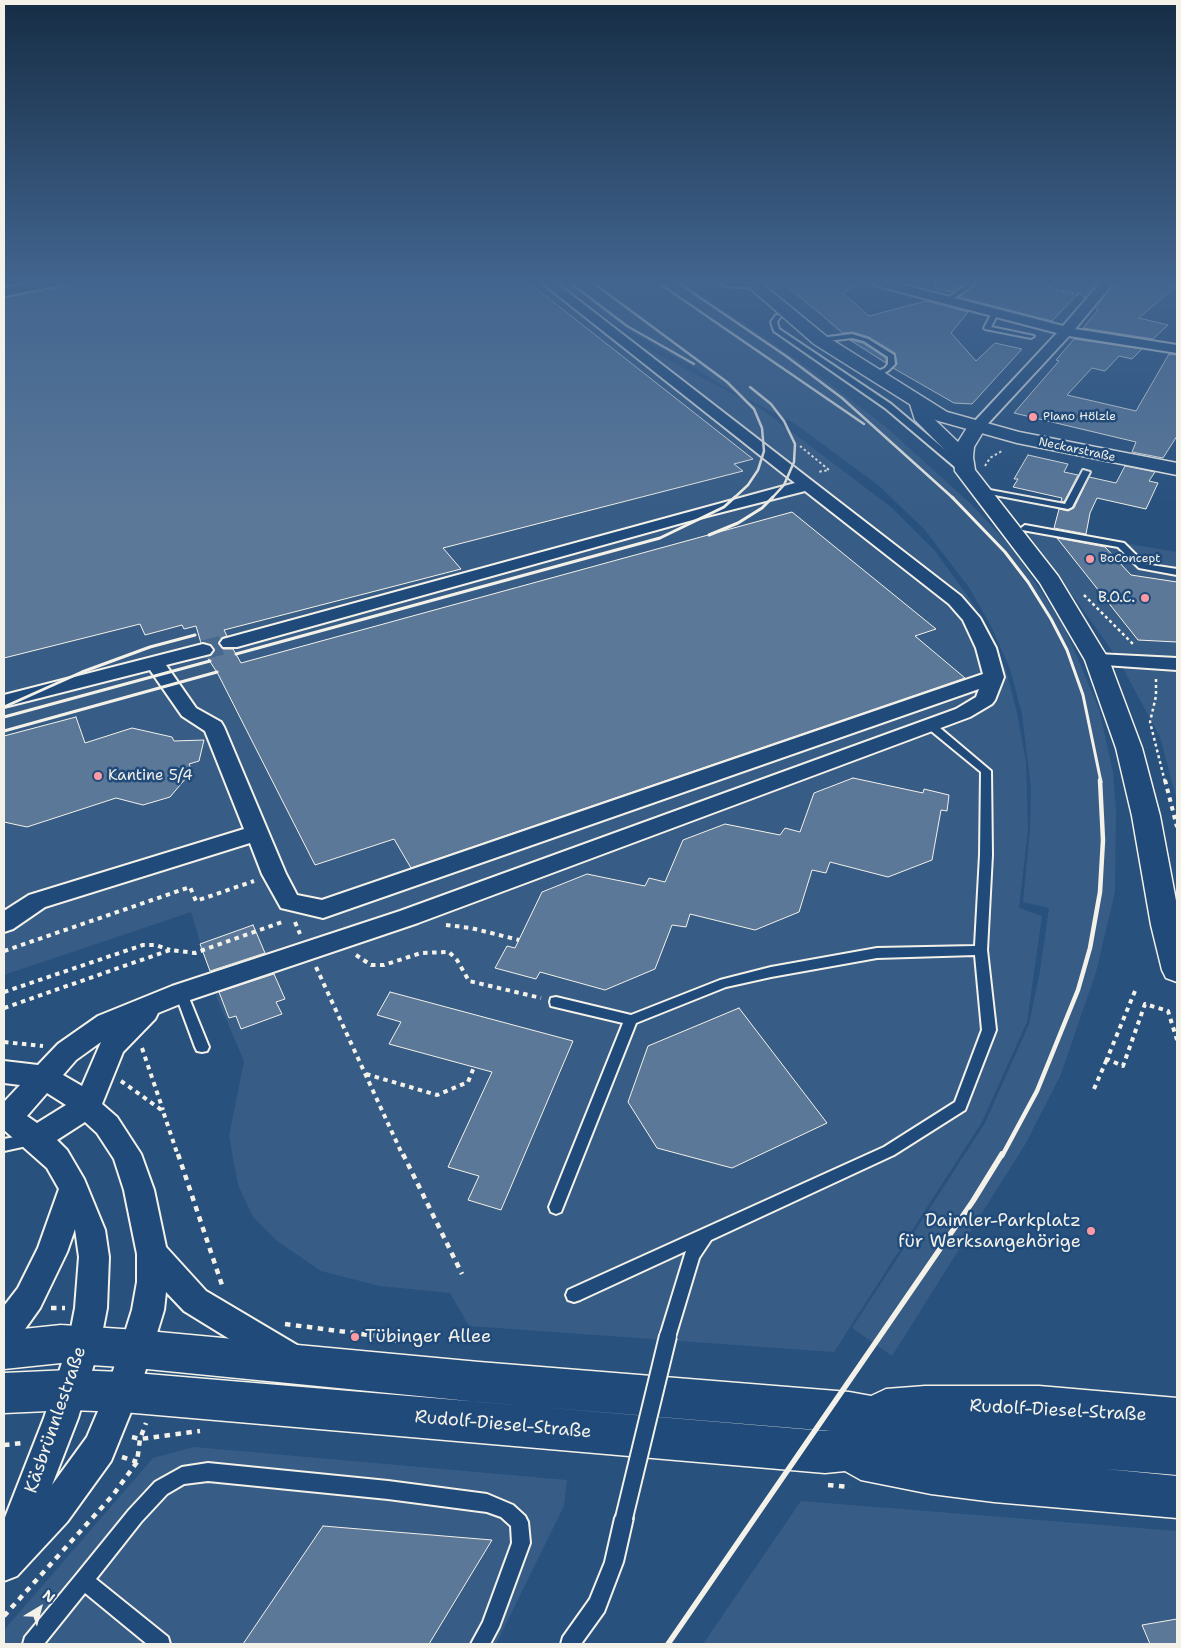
<!DOCTYPE html>
<meta charset="utf-8">
<style>
body{margin:0}
#map{position:relative;width:1181px;height:1648px;overflow:hidden;background:#28517e;font-family:"Shantell Sans",sans-serif}
canvas{display:block}
.frame{position:absolute;inset:0;border:5px solid #f4f1e8;pointer-events:none}
.north{position:absolute;left:15px;top:1583px;width:50px;height:50px;-webkit-text-stroke:4px #1f4a7a;paint-order:stroke;rotate:37deg;font-size:14px;font-weight:700;line-height:20px;text-align:center;color:#f4f1e8}
.north::after{content:'';display:block;margin:auto;width:18px;height:22px;background:#f4f1e8;clip-path:polygon(50% 0,100% 100%,50% 72%,0 100%)}
</style>
<div id="map">
<canvas width="1181" height="1648"></canvas>
<div class="frame"></div>
<div class="north">N</div>
</div>
<script>
const c = document.querySelector('canvas').getContext('2d');
c.lineJoin = 'round';
function paint(path, color) { c.fillStyle = color; c.fill(path, 'evenodd'); }
const shape = rows => new Path2D(rows.map(r => 'M' + r).join(''));
function strokePath(path, color, width, dash) { c.strokeStyle = color; c.lineWidth = width; c.lineCap = dash ? 'butt' : 'round'; c.setLineDash(dash || []); c.stroke(path); }
function drawText(font, color, halo, rows, align = 'center') {
  c.font = font + ' "Shantell Sans",sans-serif'; c.lineWidth = 5; c.setLineDash([]); c.textBaseline = 'middle'; c.strokeStyle = halo; c.fillStyle = color; for (const [text, x, y, turn = 0] of rows) {
    c.save(); c.translate(x, y); c.rotate((+turn || 0) * Math.PI / 180); c.textAlign = isNaN(turn) ? turn : align; if (halo) c.strokeText(text, 0, 0); c.fillText(text, 0, 0); c.restore();
  }
}
paint(shape([
 [4,282,548,282,613,331,760,408,891,507,935,551,972,602,1006,670,1017,713,1026,761,1028,830,1019,908,1042,916,1027,1022,982,1122,834,1352,469,1326,450,1293,380,1286,321,1271,277,1241,253,1217,238,1185,229,1136,244,1061,217,998,191,912,4,975],
 [556,282,686,282,817,374,886,427,972,505,1012,548,1064,626,1099,709,1113,772,1116,809,1115,892,1096,972,1061,1074,1026,1143,892,1356,852,1328,985,1123,1029,1024,1040,971,1049,908,1023,902,1030,829,1031,788,1022,714,1010,669,991,626,968,586,924,529,878,485,794,423,723,386,691,366,595,312],
 [874,315,911,334,908,367,896,370,836,333,828,323],
 [1023,526,1177,552,1177,801,1160,737,1118,659],
 [194,1447,567,1480,564,1506,496,1644,4,1644,4,1630,153,1458],
 [801,1501,1177,1531,1177,1644,703,1644]
]), '#375d86');
const building = shape([
 [83,282,528,282,753,459,734,464,743,471,443,548,461,569,224,630,227,636,222,638,218,644,223,649,233,649,241,663,792,512,936,629,915,636,965,678,411,868,394,839,315,865,218,674,207,657,212,655,214,649,211,644,201,643,196,626,184,629,182,625,145,635,140,624,4,658,4,298,83,282],
 [782,282,861,282,843,293,869,316,926,301,968,312,951,333,976,361,995,343,1022,349,972,404,954,403,893,368,897,364,895,353,869,337,853,332,843,333,782,282],
 [936,282,967,282,952,292,935,288,936,282],
 [979,282,1099,282,1085,298,1079,293,1052,321,959,297,979,282],
 [1116,282,1157,282,1175,287,1139,318,1168,325,1153,339,1083,328,1098,310,1095,307,1116,282],
 [1074,339,1142,349,1132,359,1119,356,1105,371,1092,368,1067,395,1136,411,1169,354,1177,355,1177,436,1163,458,1132,452,1136,442,1014,413,1059,361,1056,360,1074,339],
 [850,340,863,343,886,358,886,363,850,340],
 [1028,455,1068,464,1064,472,1078,475,1064,502,1061,501,1062,498,1013,487,1018,479,1014,479,1028,455],
 [1125,466,1155,472,1149,481,1158,483,1146,509,1097,498,1090,513,1086,534,1054,528,1059,509,1068,511,1074,508,1089,477,1116,483,1125,466],
 [1057,538,1105,547,1131,575,1177,582,1177,642,1138,640,1057,538],
 [76,717,85,743,132,728,172,737,174,741,204,740,199,761,189,764,192,771,170,797,143,805,116,798,27,827,4,822,4,736,76,717],
 [853,778,923,793,924,789,949,795,947,811,941,810,932,860,888,877,830,862,826,873,812,870,799,912,755,930,690,914,686,927,672,925,655,969,605,990,540,972,536,979,495,968,507,946,515,948,542,892,587,874,645,886,649,878,665,882,683,840,725,824,780,835,785,828,800,832,814,793,853,778],
 [253,925,265,953,210,971,200,944,253,925],
 [274,974,285,999,276,1002,282,1014,241,1029,236,1016,229,1018,219,992,274,974],
 [390,992,573,1041,501,1210,468,1200,479,1176,448,1167,492,1072,389,1044,401,1022,377,1015,390,992],
 [739,1008,827,1123,732,1168,657,1148,628,1102,648,1046,739,1008],
 [323,1526,492,1540,429,1644,243,1644,323,1526],
 [1177,1619,1177,1644,1150,1644,1142,1625,1177,1619]
]);
paint(building, '#5b7899');
strokePath(building, '#f4f1e8', 1);
strokePath(shape([
 [203,650,230,643]
]), '#47698e', 19, [19, 9]);
const lane = shape([
 [715,282,755,283,758,285,755,287,733,287,715,282],
 [970,282,977,282,949,302,945,302,945,300,970,282],
 [1170,282,1177,282,1177,285,1171,283,1170,282],
 [995,311,998,313,991,327,1034,336,1031,338,985,329,984,328,992,313,995,311],
 [776,315,781,316,777,322,779,329,891,404,968,469,968,473,962,473,885,408,774,331,771,322,776,315],
 [852,334,868,339,894,355,895,364,889,370,877,378,871,378,871,374,885,368,888,364,888,357,864,341,852,338,820,342,817,340,820,338,852,334],
 [1083,470,1090,472,1072,507,1068,509,979,492,975,490,979,488,1065,504,1083,470],
 [1025,525,1124,543,1145,564,1177,569,1177,575,1139,568,1118,547,1022,530,1021,528,1025,525],
 [929,721,933,722,991,771,992,855,987,950,996,1030,965,1110,894,1155,711,1240,699,1258,674,1341,668,1344,662,1341,660,1336,686,1251,580,1300,574,1302,568,1300,566,1295,568,1290,884,1147,955,1102,982,1030,975,955,877,958,771,977,726,987,636,1023,561,1212,556,1214,551,1212,549,1207,623,1023,551,1006,550,1002,551,998,556,997,631,1015,720,980,771,967,877,948,975,946,980,855,981,772,925,726,924,724,929,721],
 [181,988,186,989,187,993,209,1047,207,1051,202,1052,197,1051,195,1047,175,993,176,989,181,988],
 [31,1134,36,1136,38,1140,36,1144,4,1151,4,1139,31,1134],
 [208,1463,388,1481,487,1494,513,1505,525,1516,528,1522,530,1543,499,1627,490,1644,471,1644,483,1622,512,1543,511,1526,501,1517,487,1512,388,1499,208,1481,184,1484,167,1494,141,1522,96,1579,168,1637,170,1644,147,1644,85,1593,44,1644,23,1644,25,1637,77,1574,129,1510,155,1482,182,1467,208,1463],
 [624,1509,630,1512,633,1518,623,1562,604,1612,581,1644,561,1644,563,1637,590,1599,605,1562,615,1518,618,1512,624,1509]
]);
const street = shape([
 [37,282,62,282,56,286,4,296,4,288,37,282],
 [541,282,555,282,961,596,980,618,996,648,1004,677,995,700,992,704,970,717,418,923,190,1000,158,1013,155,1019,123,1052,102,1104,117,1117,141,1154,154,1190,166,1247,206,1291,297,1345,302,1356,297,1367,286,1372,275,1367,184,1311,166,1292,164,1310,139,1392,111,1461,67,1522,17,1576,4,1581,4,1520,44,1418,68,1344,75,1308,79,1257,75,1229,67,1252,40,1308,15,1343,4,1347,4,1306,18,1288,38,1248,59,1189,47,1168,4,1130,4,1102,20,1085,4,1083,4,1061,38,1065,58,1044,98,1016,172,986,400,911,956,709,976,697,979,689,323,918,281,908,262,874,250,843,45,907,13,929,4,932,4,911,29,895,244,829,205,731,182,716,150,670,4,707,4,695,203,644,210,646,213,650,210,654,166,665,196,708,221,722,224,727,286,874,297,895,322,900,983,674,976,648,963,620,949,604,805,491,707,516,237,647,223,647,220,643,223,639,795,483,541,282],
 [101,1042,82,1086,63,1075,76,1060,101,1042],
 [47,1093,66,1105,37,1123,27,1116,47,1093],
 [85,1122,97,1133,114,1159,124,1190,137,1254,137,1282,132,1310,107,1390,87,1437,52,1485,78,1418,100,1344,107,1308,109,1257,105,1230,84,1179,67,1150,57,1140,85,1122],
 [872,282,892,282,1063,326,1101,282,1114,282,1075,329,1177,345,1177,353,1069,336,982,430,977,432,972,430,969,427,972,424,1057,333,874,285,872,282],
 [1097,654,1177,658,1177,670,1090,664,1087,660,1090,656,1097,654]
]);
const secondary = shape([
 [919,399,925,400,933,418,958,442,970,423,984,423,986,427,974,447,973,457,975,470,1058,576,1109,660,1142,748,1160,816,1177,906,1177,982,1166,978,1162,970,1151,925,1132,816,1116,748,1085,660,1040,583,955,471,954,459,915,420,910,404,913,400,919,399],
 [61,1325,137,1330,479,1362,849,1392,871,1396,886,1389,925,1386,1039,1386,1177,1398,1177,1475,1106,1469,1177,1476,1177,1518,994,1502,931,1494,861,1480,845,1471,825,1473,123,1412,70,1410,4,1413,4,1373,70,1370,123,1372,825,1431,830,1431,479,1402,137,1368,61,1363,4,1369,4,1331,61,1325]
]);
const primary = shape([
 [743,282,760,282,826,336,947,412,1019,432,1177,463,1177,475,1017,443,935,420,814,344,743,282]
]);
strokePath(lane, '#f4f1e8', 4);
strokePath(street, '#f4f1e8', 4);
strokePath(secondary, '#f4f1e8', 3);
strokePath(primary, '#f4f1e8', 3);
strokePath(shape([
 [1053,282,1049,288,1078,295],
 [800,446,829,470,818,472],
 [985,466,990,458,1002,451]
]), '#f4f1e8', 2, [2.5, 2.5]);
strokePath(shape([
 [1084,595,1134,645],
 [1156,679,1156,696,1150,722,1165,782]
]), '#f4f1e8', 2.5, [3, 3]);
strokePath(shape([
 [1165,780,1177,827],
 [295,922,300,934],
 [446,925,471,928,519,940],
 [4,951,190,887,196,901,254,881],
 [356,955,371,965,384,965,421,953,449,952,457,960,469,981,541,998],
 [316,967,403,1156],
 [1135,991,1107,1059,1123,1066,1145,1004,1168,1011,1177,1040],
 [4,992,143,945,156,945,170,950],
 [4,1008,170,950,195,953,285,921],
 [4,1042,43,1046],
 [142,1048,163,1110],
 [366,1074,437,1095,468,1082,474,1067],
 [121,1081,163,1111,178,1156],
 [1094,1089,1107,1059]
]), '#f4f1e8', 4, [4.5, 4.5]);
strokePath(shape([
 [178,1154,223,1288],
 [403,1154,462,1274],
 [51,1308,65,1308],
 [285,1324,377,1336,402,1342],
 [132,1437,140,1439,200,1431],
 [4,1445,23,1443],
 [122,1457,137,1462],
 [828,1485,850,1487],
 [4,1616,113,1495,137,1462,140,1439,146,1423]
]), '#f4f1e8', 4.5, [5.5, 5.5]);
paint(lane, '#1f4a7a');
paint(street, '#1f4a7a');
paint(secondary, '#1f4a7a');
paint(primary, '#1f4a7a');
strokePath(shape([
 [569,282,627,326,694,364],
 [592,282,727,382,754,409,762,428,764,451,758,470,748,485,734,498],
 [657,282,864,424],
 [677,282,786,356,842,398,953,498],
 [750,387,771,404,784,421,795,444,794,462,784,485,772,498]
]), '#f4f1e8', 2.5);
strokePath(shape([
 [952,497,1005,552,1028,582,1051,619,1067,650,1083,695,1101,782],
 [709,535,738,523,762,508,773,497],
 [236,654,660,538,724,507,735,497],
 [4,707,82,672,150,647,195,635],
 [4,717,210,661],
 [4,731,217,672]
]), '#f4f1e8', 3);
strokePath(shape([
 [1002,1156,1037,1091,1078,990,1090,948,1100,892,1103,840,1100,780]
]), '#f4f1e8', 4.5);
strokePath(shape([
 [668,1644,973,1201,1002,1154]
]), '#f4f1e8', 5.5);
const laneBridge = shape([
 [624,1518,668,1336]
]);
strokePath(laneBridge, '#f4f1e8', 20, []);
strokePath(laneBridge, '#1f4a7a', 16);
const sky = c.createLinearGradient(0, 0, 0, 513);
sky.addColorStop(0, '#162d45');
sky.addColorStop(0.55, '#42658f');
sky.addColorStop(1, '#42658f00');
c.fillStyle = sky;
c.fillRect(0, 0, 1181, 513);
for (const [x, y, r, color] of [
 [1033,417,5,"#ff9aa2"],
 [1090,559,5,"#ff9aa2"],
 [1145,598,5,"#ff9aa2"],
 [98,776,5,"#ff9aa2"],
 [1091,1231,5,"#ff9aa2"],
 [355,1337,5,"#ff9aa2"]
]) { const dot = new Path2D(); dot.arc(x, y, r, 0, 2 * Math.PI); c.fillStyle = color; c.fill(dot); strokePath(dot, '#1f4a7a', 2); }
drawText('12px', '#f4f1e8', '#1f4a7a', [
 ["Piano Hölzle",1043,417],
 ["BoConcept",1100,559]
], 'left');
drawText('12px', '#f4f1e8', '#1f4a7a', [
 ["Neckarstraße",1077,450,12]
]);
drawText('15px', '#f4f1e8', '#1f4a7a', [
 ["B.O.C.",1135,598],
 ["Kantine 5/4",108,776,"left"]
], 'right');
drawText('18px', '#f4f1e8', '#1f4a7a', [
 ["Daimler-Parkplatz",1081,1221],
 ["für Werksangehörige",1081,1242],
 ["Tübinger Allee",365,1337,"left"]
], 'right');
drawText('18px', '#f4f1e8', '#1f4a7a', [
 ["Rudolf-Diesel-Straße",1058,1411,3],
 ["Käsbrünnlestraße",56,1420,-71],
 ["Rudolf-Diesel-Straße",503,1425,5]
]);
</script>
